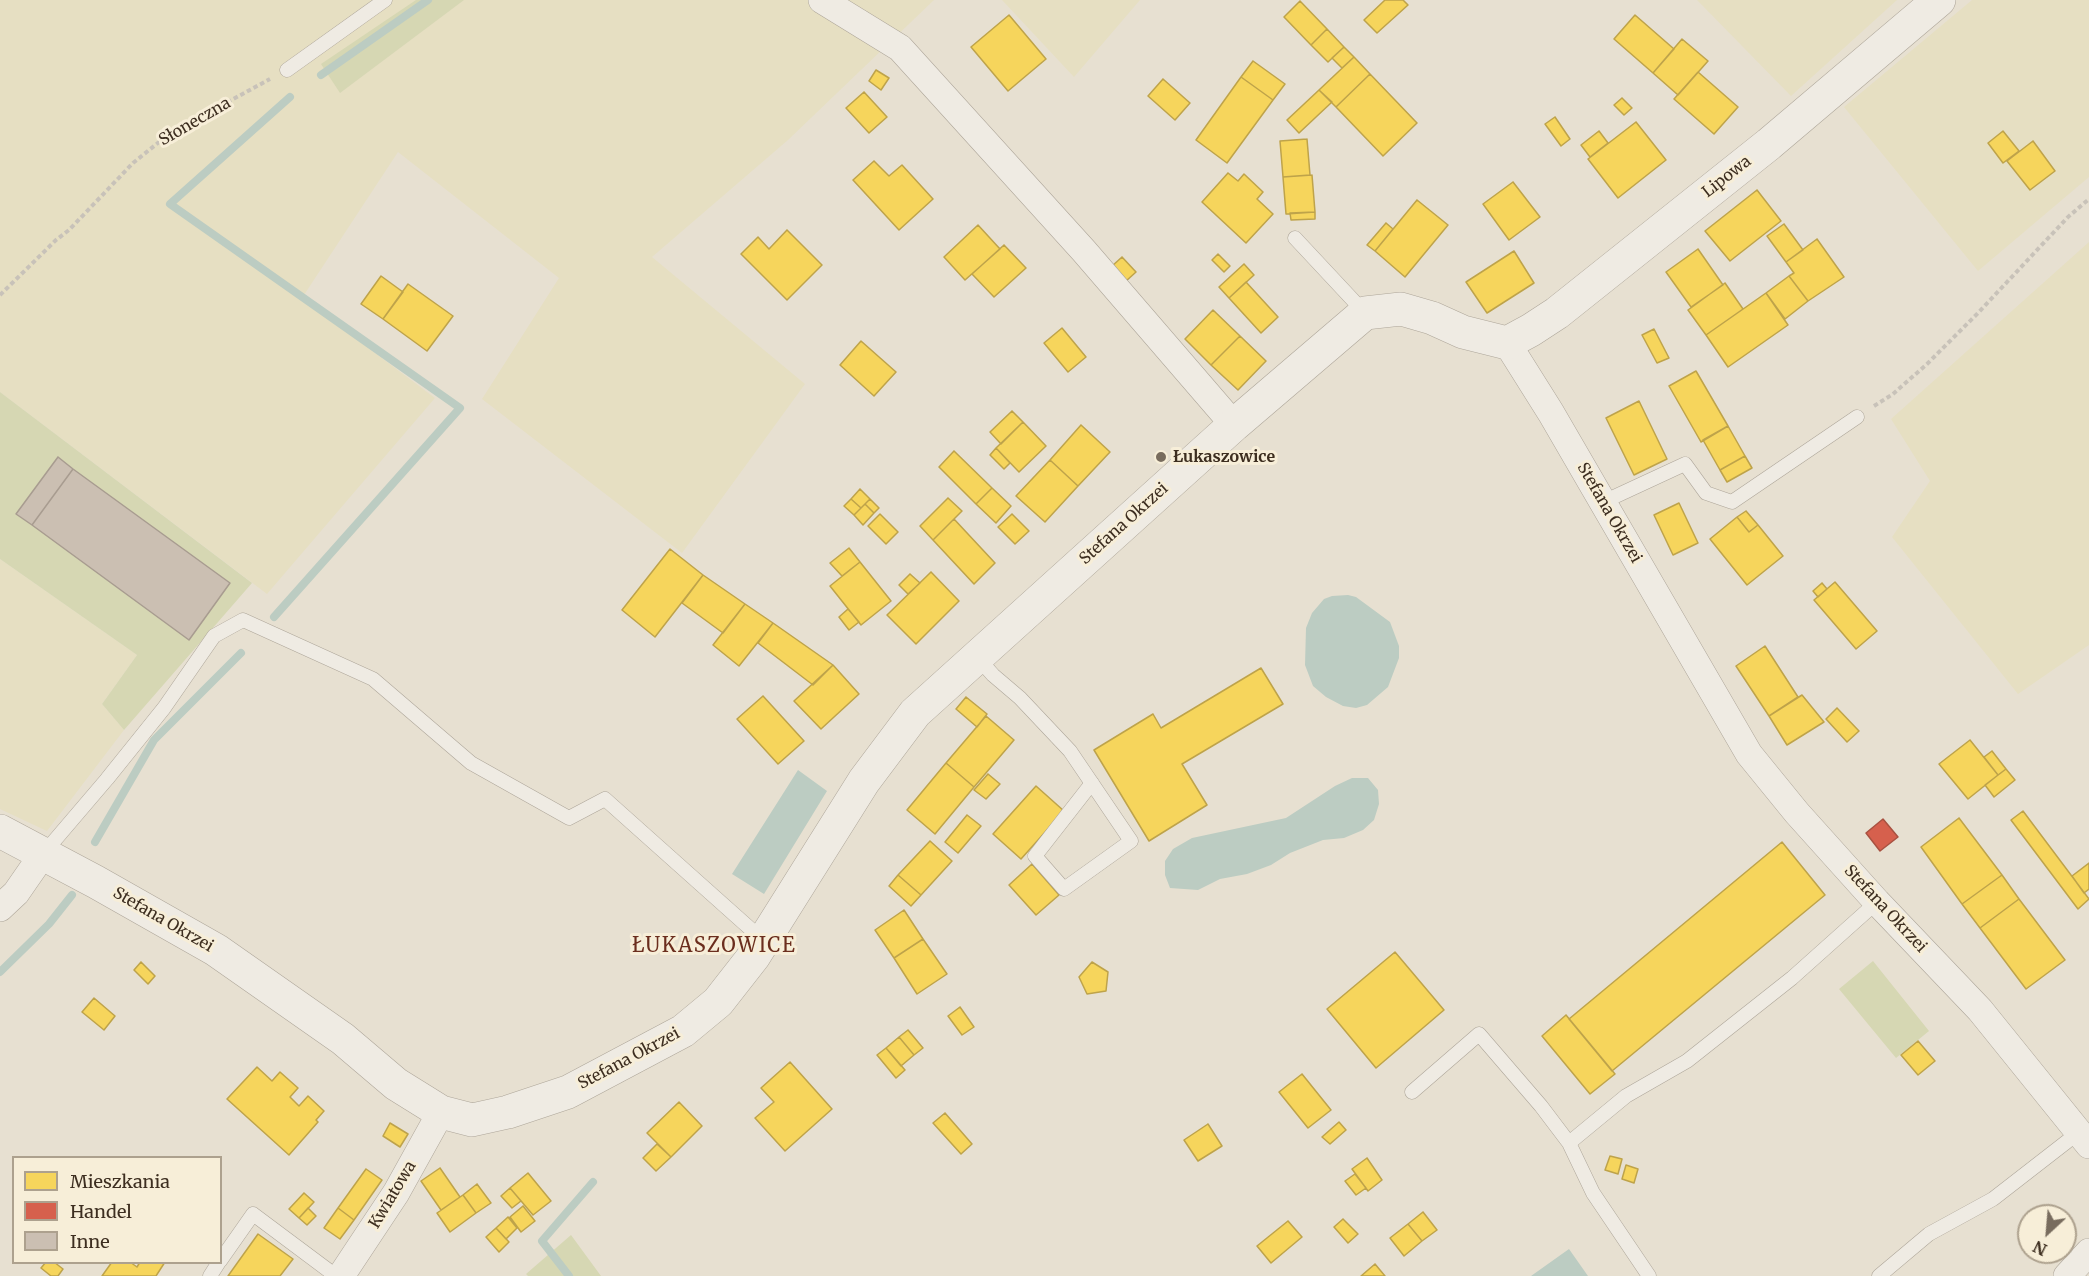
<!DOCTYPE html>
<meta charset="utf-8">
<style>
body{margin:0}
#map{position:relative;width:2089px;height:1276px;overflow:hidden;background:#e7e0d1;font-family:Merriweather,serif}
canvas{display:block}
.legend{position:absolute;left:12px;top:1156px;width:210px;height:108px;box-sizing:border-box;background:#f7eed8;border:2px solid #ada18e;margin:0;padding:8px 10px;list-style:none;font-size:18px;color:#3d2e20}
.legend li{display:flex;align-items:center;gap:12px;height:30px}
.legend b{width:30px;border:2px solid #ada18e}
.north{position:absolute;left:2017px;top:1204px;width:60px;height:60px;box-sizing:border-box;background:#f7eed8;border:2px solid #ada18e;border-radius:50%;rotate:206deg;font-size:16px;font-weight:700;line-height:24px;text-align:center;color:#3d2e20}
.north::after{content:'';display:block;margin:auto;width:21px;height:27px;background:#786c5e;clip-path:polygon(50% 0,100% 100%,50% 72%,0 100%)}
</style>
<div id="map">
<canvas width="2089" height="1276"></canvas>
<ul class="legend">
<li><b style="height:16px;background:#f6d55c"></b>Mieszkania</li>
<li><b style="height:16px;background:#d6604d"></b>Handel</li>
<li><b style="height:16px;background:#cbbfb2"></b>Inne</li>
</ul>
<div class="north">N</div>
</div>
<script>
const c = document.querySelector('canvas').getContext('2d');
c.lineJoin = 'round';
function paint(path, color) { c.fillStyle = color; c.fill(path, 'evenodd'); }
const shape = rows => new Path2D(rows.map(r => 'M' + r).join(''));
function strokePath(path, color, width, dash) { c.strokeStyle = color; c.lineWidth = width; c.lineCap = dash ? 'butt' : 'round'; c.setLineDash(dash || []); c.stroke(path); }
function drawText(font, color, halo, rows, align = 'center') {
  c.font = font + ' Merriweather,serif'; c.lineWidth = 6; c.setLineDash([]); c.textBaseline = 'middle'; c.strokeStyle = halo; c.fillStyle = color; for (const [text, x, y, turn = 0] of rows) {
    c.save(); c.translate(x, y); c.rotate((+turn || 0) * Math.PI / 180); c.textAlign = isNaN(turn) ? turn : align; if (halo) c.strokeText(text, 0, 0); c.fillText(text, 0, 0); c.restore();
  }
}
paint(shape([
 [0,0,934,0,788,140,652,257,805,384,682,553,482,399,559,278,398,152,302,298,435,398,267,594,0,392],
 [1002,0,1140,0,1074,77],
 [1697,0,1897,0,1791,96],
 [1972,0,2089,0,2089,177,1978,271,1844,107],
 [2089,242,2089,645,2018,694,1892,537,1930,481,1891,419],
 [0,559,137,655,102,704,124,730,47,831,0,809]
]), '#e6dfc2');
paint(shape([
 [416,0,464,0,340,93,321,64],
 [0,392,252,583,124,730,102,704,137,655,0,559],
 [1873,961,1929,1031,1896,1058,1839,989],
 [571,1235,601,1276,528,1276,526,1274]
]), '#d6d7b3');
paint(shape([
 [1348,595,1356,597,1390,622,1399,646,1399,658,1388,687,1367,705,1356,708,1343,706,1326,697,1313,686,1305,665,1306,628,1312,613,1324,599,1332,596],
 [798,770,827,791,764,894,732,874],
 [1352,778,1368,778,1378,790,1379,804,1374,820,1363,830,1344,838,1323,840,1290,853,1271,865,1247,874,1220,879,1198,890,1170,888,1165,875,1165,861,1173,849,1192,838,1286,818,1335,786],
 [1569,1249,1588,1276,1531,1276]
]), '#bcccc2');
const homes = shape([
 [1385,0,1403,0,1408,5,1377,33,1364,20,1385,0],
 [1300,1,1327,29,1311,45,1284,17,1300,1],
 [1009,15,1046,59,1008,91,971,47,1009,15],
 [1635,15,1674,49,1653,73,1614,39,1635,15],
 [1327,29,1344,47,1328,62,1311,45,1327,29],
 [1682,39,1708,61,1678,95,1653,73,1682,39],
 [1344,47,1354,57,1342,68,1332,58,1344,47],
 [1354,57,1370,74,1336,107,1319,90,1354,57],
 [1253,61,1285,84,1273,100,1241,77,1253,61],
 [876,70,889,78,881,90,869,81,876,70],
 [1698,72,1738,107,1714,134,1674,99,1698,72],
 [1370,74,1417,123,1383,156,1336,107,1370,74],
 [1241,77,1273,100,1227,163,1196,140,1241,77],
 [1163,79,1190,103,1175,120,1148,96,1163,79],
 [1319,90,1332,102,1299,133,1287,120,1319,90],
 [864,92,887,117,869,133,846,108,864,92],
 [1622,98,1632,108,1624,115,1614,105,1622,98],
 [1555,117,1570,139,1561,146,1545,124,1555,117],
 [1636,122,1666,160,1618,198,1588,159,1636,122],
 [1599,131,1608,143,1590,157,1581,145,1599,131],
 [2003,131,2019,151,2003,163,1988,143,2003,131],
 [1307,139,1310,175,1283,177,1280,141,1307,139],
 [2033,141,2055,171,2030,190,2007,161,2033,141],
 [874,161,889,176,902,165,933,199,899,230,853,180,874,161],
 [1228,173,1238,181,1244,174,1263,192,1257,199,1273,214,1246,243,1202,202,1228,173],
 [1312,175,1315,212,1286,214,1283,177,1312,175],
 [1513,182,1540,217,1509,240,1483,204,1513,182],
 [1757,190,1781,221,1730,261,1705,231,1757,190],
 [1417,200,1448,225,1405,277,1375,251,1417,200],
 [1315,212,1315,219,1291,220,1290,213,1315,212],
 [1386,223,1393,229,1375,251,1367,245,1386,223],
 [1784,224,1803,250,1786,262,1767,236,1784,224],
 [978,225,1000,249,965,280,944,257,978,225],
 [787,230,822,265,787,300,741,254,758,237,769,249,787,230],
 [1817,239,1844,277,1808,301,1789,276,1794,273,1786,262,1817,239],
 [1004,245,1026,268,994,297,972,274,1004,245],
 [1698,249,1723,285,1691,307,1666,272,1698,249],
 [1514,251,1534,283,1487,313,1466,282,1514,251],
 [1218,254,1230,266,1224,272,1212,260,1218,254],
 [1122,257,1136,272,1125,282,1111,267,1122,257],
 [1244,264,1254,275,1229,298,1219,287,1244,264],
 [381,276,403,292,383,319,361,304,381,276],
 [1789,276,1808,301,1785,319,1766,293,1789,276],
 [1246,282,1278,317,1261,333,1229,298,1246,282],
 [1725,283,1743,309,1706,335,1688,310,1725,283],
 [408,284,453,316,427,351,383,319,408,284],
 [1766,293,1788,325,1728,367,1706,335,1766,293],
 [1213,310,1240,336,1211,365,1185,339,1213,310],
 [1062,328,1086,357,1068,372,1044,343,1062,328],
 [1654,329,1669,358,1657,363,1642,335,1654,329],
 [1240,336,1266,361,1238,390,1211,365,1240,336],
 [861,341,896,372,874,396,840,365,861,341],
 [1696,371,1728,426,1701,442,1669,386,1696,371],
 [1639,401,1667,459,1634,475,1606,418,1639,401],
 [1012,411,1023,422,1001,444,990,432,1012,411],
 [1023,422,1046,446,1019,472,996,448,1023,422],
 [1081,425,1110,452,1078,486,1050,460,1081,425],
 [1728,426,1745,456,1720,470,1703,440,1728,426],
 [996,448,1010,463,1004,469,990,455,996,448],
 [954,451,992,488,976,504,939,467,954,451],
 [1745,456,1752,468,1727,482,1720,470,1745,456],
 [1050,460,1078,486,1045,522,1016,496,1050,460],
 [992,488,1011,506,996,523,976,504,992,488],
 [860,489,870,499,861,508,851,499,860,489],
 [948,498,962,511,933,540,920,526,948,498],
 [851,499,861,508,854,515,844,506,851,499],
 [870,499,879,508,874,513,865,504,870,499],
 [1679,503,1698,543,1673,555,1654,515,1679,503],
 [865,504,874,513,863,525,854,515,865,504],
 [1746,511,1758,525,1749,532,1737,517,1746,511],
 [880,514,898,532,886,544,868,526,880,514],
 [1012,514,1029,531,1015,544,998,527,1012,514],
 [1737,517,1749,532,1758,525,1783,556,1747,585,1710,539,1737,517],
 [954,519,995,563,974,584,933,540,954,519],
 [849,548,860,562,842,576,830,563,849,548],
 [670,549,703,575,655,637,622,610,670,549],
 [860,562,891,601,861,625,830,586,860,562],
 [931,572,959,601,916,644,887,615,931,572],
 [910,574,920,583,908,594,899,585,910,574],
 [703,575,745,604,723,633,682,603,703,575],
 [1835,582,1877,631,1856,649,1814,600,1835,582],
 [1822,583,1827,589,1818,597,1813,591,1822,583],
 [745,604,773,623,739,666,713,645,745,604],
 [848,609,859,622,849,630,839,617,848,609],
 [773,623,833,665,813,685,758,643,773,623],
 [1765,646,1798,697,1769,716,1736,666,1765,646],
 [833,665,859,694,821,729,794,701,833,665],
 [1261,668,1283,704,1182,764,1207,805,1149,841,1094,750,1153,714,1161,728,1261,668],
 [1802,695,1824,722,1787,745,1769,716,1802,695],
 [763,696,804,741,778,764,737,719,763,696],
 [966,697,987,714,977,727,956,709,966,697],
 [1837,708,1859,731,1847,742,1826,719,1837,708],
 [986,716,1014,740,974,787,946,763,986,716],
 [1970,740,1998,775,1968,799,1939,764,1970,740],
 [1992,751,2006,769,1998,775,1984,757,1992,751],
 [946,763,974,787,935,834,907,810,946,763],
 [2006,769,2015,780,1994,797,1985,785,2006,769],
 [988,774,1000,784,986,799,974,790,988,774],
 [1036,786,1064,811,1021,859,993,834,1036,786],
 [2023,811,2089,899,2078,909,2011,820,2023,811],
 [967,815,981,826,958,853,945,842,967,815],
 [1959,818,2002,875,1962,904,1921,847,1959,818],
 [930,841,952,861,921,895,898,875,930,841],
 [1782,842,1825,895,1612,1071,1569,1019,1782,842],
 [2089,863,2089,889,2084,893,2072,876,2089,863],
 [1032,864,1059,895,1036,915,1009,885,1032,864],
 [898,875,921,895,911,906,889,886,898,875],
 [2002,875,2019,899,1980,928,1962,904,2002,875],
 [2019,899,2065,960,2026,989,1980,928,2019,899],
 [904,910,923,939,894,958,875,930,904,910],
 [923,939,947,974,917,994,894,958,923,939],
 [1395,952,1444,1010,1376,1068,1327,1009,1395,952],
 [141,962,155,976,148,984,134,970,141,962],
 [1092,962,1108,972,1106,991,1087,994,1079,977,1092,962],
 [94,998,115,1016,104,1030,82,1012,94,998],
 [960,1007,974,1027,962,1035,948,1016,960,1007],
 [1566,1015,1615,1074,1590,1094,1542,1036,1566,1015],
 [908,1030,923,1048,914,1055,899,1037,908,1030],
 [899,1037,914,1055,901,1066,886,1048,899,1037],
 [1918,1041,1935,1061,1918,1075,1901,1055,1918,1041],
 [886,1048,905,1070,896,1078,877,1055,886,1048],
 [790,1062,832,1109,785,1151,755,1118,774,1102,761,1088,790,1062],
 [257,1067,272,1081,280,1072,298,1088,290,1097,299,1106,308,1096,324,1111,316,1120,318,1122,289,1155,227,1099,257,1067],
 [1302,1074,1331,1110,1308,1128,1279,1092,1302,1074],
 [679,1102,702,1126,671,1157,647,1133,679,1102],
 [945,1113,972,1144,961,1154,933,1123,945,1113],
 [1339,1122,1346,1130,1330,1144,1322,1137,1339,1122],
 [390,1123,408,1134,400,1147,383,1136,390,1123],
 [1208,1124,1222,1146,1198,1161,1184,1140,1208,1124],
 [657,1144,671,1157,656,1171,643,1158,657,1144],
 [1610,1156,1622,1159,1618,1174,1605,1170,1610,1156],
 [1367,1158,1382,1180,1368,1191,1352,1169,1367,1158],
 [1626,1165,1638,1169,1634,1183,1622,1179,1626,1165],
 [440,1168,460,1197,441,1210,421,1181,440,1168],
 [366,1169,382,1180,354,1220,338,1208,366,1169],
 [528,1173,551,1201,533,1215,510,1188,528,1173],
 [1355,1174,1366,1188,1356,1195,1345,1181,1355,1174],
 [477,1184,491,1203,476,1213,463,1195,477,1184],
 [510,1188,521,1201,512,1208,501,1196,510,1188],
 [304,1193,314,1202,299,1218,289,1209,304,1193],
 [463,1195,476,1213,450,1232,437,1213,463,1195],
 [523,1206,535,1221,521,1232,510,1217,523,1206],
 [308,1208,316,1216,307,1225,299,1218,308,1208],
 [338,1208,354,1220,340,1239,324,1228,338,1208],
 [1423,1212,1437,1230,1422,1241,1408,1224,1423,1212],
 [508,1217,517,1228,506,1239,496,1228,508,1217],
 [1343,1219,1358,1234,1348,1243,1334,1227,1343,1219],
 [1288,1221,1302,1237,1271,1263,1257,1246,1288,1221],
 [1408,1224,1422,1241,1404,1256,1390,1238,1408,1224],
 [496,1228,509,1242,499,1252,486,1237,496,1228],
 [258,1234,293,1259,280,1276,228,1276,258,1234],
 [46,1262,54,1262,63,1269,58,1276,51,1276,41,1268,46,1262],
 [112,1262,130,1262,137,1267,140,1262,165,1262,156,1276,102,1276,112,1262],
 [1375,1264,1385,1276,1361,1276,1375,1264]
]);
paint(homes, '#f6d55c');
strokePath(homes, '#bea34a', 1.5);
const shops = shape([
 [1883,819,1898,837,1880,851,1866,833,1883,819]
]);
paint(shops, '#d6604d');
strokePath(shops, '#a85140', 1.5);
strokePath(shape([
 [321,75,428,0],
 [274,617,460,408,170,204,290,97],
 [95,842,154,740,241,653],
 [0,972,49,924,72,895],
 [569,1276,542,1241,593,1182]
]), '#bcccc2', 8);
const building = shape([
 [58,457,73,469,32,525,16,514,58,457],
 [73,469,230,583,189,640,32,525,73,469]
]);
paint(building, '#cbbfb2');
strokePath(building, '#a89c90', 1.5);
const service = shape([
 [287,70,385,0],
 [1295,238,1365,313],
 [1603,502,1685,464,1706,493,1732,502,1857,417],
 [977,657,993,675,1020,698,1070,751,1131,841,1064,889,1035,856,1092,783],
 [43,854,107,779,164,708,214,636,243,620,373,679,471,763,569,818,605,799,764,941],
 [1412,1092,1479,1034,1541,1106,1569,1143,1593,1193,1649,1276],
 [1569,1143,1626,1096,1687,1061,1792,978,1877,902],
 [220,1261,253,1214,336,1276],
 [210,1276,219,1262],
 [1879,1276,1929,1234,1993,1199,2078,1133]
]);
const minor = shape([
 [822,0,900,48,1084,251,1234,425],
 [1507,343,1551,413,1749,754,1797,813,1877,902,1980,1010,2089,1145],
 [0,908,16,893,43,854],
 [341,1276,396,1193,441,1112],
 [2067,1276,2089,1252]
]);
const tertiary = shape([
 [0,831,96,882,216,950,343,1039,396,1084,441,1112,472,1120,508,1112,568,1092,683,1031,718,1002,754,956,864,781,915,713,1234,425,1365,313,1401,309,1432,318,1463,332,1507,343,1531,330,1557,313,1769,144,1939,0]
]);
strokePath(service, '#ada599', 15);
strokePath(minor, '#ada599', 28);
strokePath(tertiary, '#ada599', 34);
strokePath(shape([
 [0,295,56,240,69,230,133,163,169,134,270,79],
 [1874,406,1893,394,1927,364,1978,313,2068,217,2089,199]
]), '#c8c2b9', 4, [4.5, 3]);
strokePath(service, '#efebe3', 14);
strokePath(minor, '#efebe3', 27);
strokePath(tertiary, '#efebe3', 33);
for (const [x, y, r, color] of [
 [1161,457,6,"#786c5e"]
]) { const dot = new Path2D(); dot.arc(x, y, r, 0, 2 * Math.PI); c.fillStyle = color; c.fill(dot); strokePath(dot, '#f7eed8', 2); }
drawText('16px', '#3d2e20', '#f7eed8', [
 ["Słoneczna",195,122,-30],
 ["Lipowa",1727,177,-38],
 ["Stefana Okrzei",1609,513,60],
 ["Stefana Okrzei",1124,524,-42],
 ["Stefana Okrzei",1885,909,47],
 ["Stefana Okrzei",163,920,30],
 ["Stefana Okrzei",629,1059,-28],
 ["Kwiatowa",393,1195,-59]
]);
drawText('bold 16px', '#3d2e20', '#f7eed8', [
 ["Łukaszowice",1173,457]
], 'left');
c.letterSpacing = '1.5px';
drawText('20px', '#6b2e1e', '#f7eed8', [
 ["ŁUKASZOWICE",714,946]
]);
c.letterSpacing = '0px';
</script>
